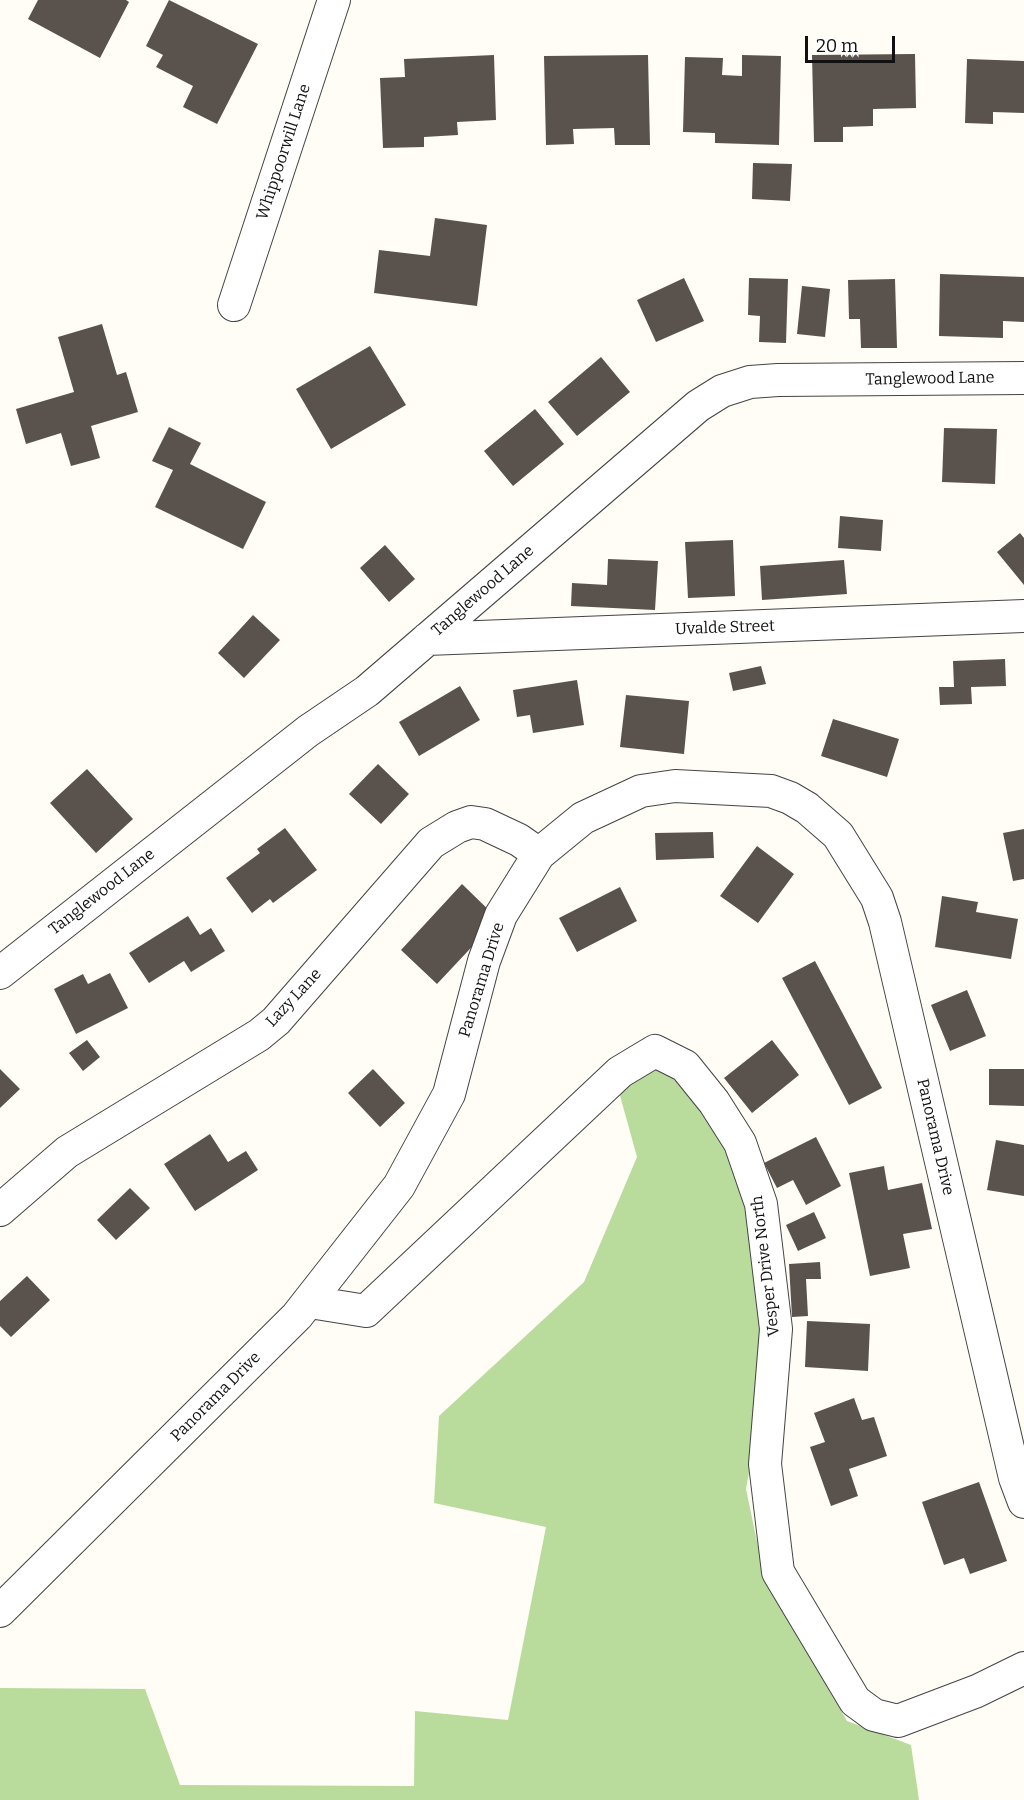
<!DOCTYPE html>
<style>
body{margin:0}
#map{position:relative;width:1024px;height:1800px;overflow:hidden;background:#fffdf5;font-family:Bitter,serif}
canvas{display:block}
.scale{position:absolute;left:805px;top:36px;width:90px;height:27px;box-sizing:border-box;border:3px solid #111;border-top:0;padding-left:8px;font-size:18px;line-height:21px;white-space:nowrap;color:#111;-webkit-text-stroke:4px #fff;paint-order:stroke}
</style>
<div id="map">
<canvas width="1024" height="1800"></canvas>
<div class="scale">20 m</div>
</div>
<script>
const c = document.querySelector('canvas').getContext('2d');
c.lineJoin = 'round';
function paint(path, color) { c.fillStyle = color; c.fill(path, 'evenodd'); }
const shape = rows => new Path2D(rows.map(r => 'M' + r).join(''));
function strokePath(path, color, width, dash) { c.strokeStyle = color; c.lineWidth = width; c.lineCap = dash ? 'butt' : 'round'; c.setLineDash(dash || []); c.stroke(path); }
function drawText(font, color, halo, rows, align = 'center') {
  c.font = font + ' Bitter,serif'; c.lineWidth = 6; c.setLineDash([]); c.textBaseline = 'middle'; c.strokeStyle = halo; c.fillStyle = color; for (const [text, x, y, turn = 0] of rows) {
    c.save(); c.translate(x, y); c.rotate((+turn || 0) * Math.PI / 180); c.textAlign = isNaN(turn) ? turn : align; if (halo) c.strokeText(text, 0, 0); c.fillText(text, 0, 0); c.restore();
  }
}
paint(shape([
 [654,1062,689,1083,717,1121,760,1244,762,1401,746,1489,764,1575,847,1721,911,1745,919,1800,0,1800,0,1688,145,1689,180,1785,414,1786,415,1711,508,1720,546,1527,434,1503,439,1416,584,1282,637,1157,619,1092]
]), '#b9dc9c');
paint(shape([
 [38,0,126,0,129,2,100,58,28,19],
 [169,0,258,44,217,124,183,107,193,86,156,67,163,55,146,46],
 [915,54,916,108,873,109,873,126,843,127,843,142,814,142,812,55],
 [494,55,496,120,457,122,458,135,424,137,424,147,383,148,380,78,405,77,404,59],
 [648,55,650,145,615,145,614,128,573,129,574,144,546,145,544,56],
 [742,55,781,56,779,145,715,143,715,133,683,132,685,57,723,58,722,75,742,76],
 [967,59,1024,61,1024,113,993,112,993,124,965,123],
 [753,163,792,164,790,201,752,199],
 [435,218,487,225,477,306,374,293,379,250,430,256],
 [940,274,1024,277,1024,322,1003,321,1003,338,939,336],
 [684,278,704,321,656,342,637,300],
 [749,278,788,279,786,343,759,342,760,316,748,315],
 [895,279,897,348,861,348,860,319,849,319,848,280],
 [802,286,830,289,825,337,797,334],
 [102,324,117,375,126,372,138,412,91,426,100,458,71,466,61,433,26,444,16,409,74,392,58,337],
 [370,346,406,405,331,449,296,389],
 [601,357,630,392,577,436,548,402],
 [535,409,564,444,513,486,484,451],
 [169,427,201,443,190,464,266,502,243,549,155,507,173,470,152,461],
 [944,428,997,429,995,484,942,482],
 [840,516,883,520,881,551,838,548],
 [1020,533,1024,538,1024,585,997,552],
 [733,540,735,596,688,598,685,542],
 [385,545,415,579,389,602,360,568],
 [608,559,658,561,655,610,571,606,572,583,607,585],
 [844,560,847,594,762,600,760,566],
 [253,615,280,640,244,678,218,653],
 [1005,659,1006,686,971,687,972,704,940,705,939,687,954,687,953,661],
 [761,666,766,684,733,691,729,673],
 [577,680,584,725,533,733,530,715,517,717,513,690],
 [460,686,480,720,419,756,399,722],
 [626,695,689,701,684,754,620,747],
 [833,719,899,739,887,777,821,756],
 [378,764,409,794,381,824,349,794],
 [87,769,133,819,96,853,50,803],
 [285,828,317,870,273,903,270,899,252,913,226,878,260,853,257,849],
 [1024,829,1024,879,1013,881,1003,833],
 [713,832,714,858,656,860,655,833],
 [757,846,794,874,758,923,720,896],
 [462,884,498,919,437,984,401,950],
 [620,887,637,921,577,952,559,918],
 [942,896,978,902,976,912,1018,919,1011,959,935,947],
 [188,916,200,935,211,928,225,951,191,972,184,961,149,983,129,953],
 [815,961,882,1088,849,1105,782,978],
 [110,973,128,1008,76,1034,54,989,83,974,88,984],
 [967,990,986,1036,950,1051,931,1005],
 [87,1040,100,1057,83,1071,69,1053],
 [772,1040,799,1075,752,1113,724,1078],
 [0,1069,20,1089,0,1108],
 [373,1069,405,1103,380,1127,348,1093],
 [989,1069,1024,1069,1024,1106,989,1105],
 [210,1134,228,1162,246,1151,258,1170,195,1211,164,1164],
 [816,1137,841,1186,806,1205,793,1180,777,1188,764,1163],
 [996,1140,1024,1145,1024,1196,987,1190],
 [884,1166,888,1190,922,1183,932,1229,903,1234,910,1268,870,1276,849,1173],
 [130,1188,150,1208,116,1240,97,1220],
 [814,1212,826,1238,798,1251,786,1225],
 [820,1262,821,1279,806,1279,808,1316,792,1317,789,1264],
 [27,1276,50,1300,11,1337,0,1326,0,1301],
 [807,1321,870,1324,868,1371,805,1367],
 [854,1398,862,1420,874,1417,887,1456,849,1469,858,1496,831,1506,810,1447,825,1442,814,1413],
 [979,1482,1007,1561,970,1574,964,1558,944,1565,922,1502]
]), '#5a524d');
const minor = shape([
 [234,305,334,0],
 [427,639,1024,616],
 [0,973,308,731,367,691,698,406,722,391,750,382,778,380,1024,378],
 [0,1210,67,1152,259,1035,276,1021,431,843,457,827,471,822,485,824,519,840,539,854],
 [310,1302,366,1311,620,1072,655,1051,685,1066,714,1102,740,1143,761,1204,776,1329,765,1464,778,1572,855,1701,874,1715,898,1721,977,1691,1024,1668],
 [0,1611,297,1316,399,1186,449,1094,484,961,501,915,539,854,583,818,641,791,675,786,771,791,790,798,807,808,838,835,877,898,885,922,1015,1478,1024,1502]
]);
strokePath(minor, '#444', 34);
strokePath(minor, '#fff', 32);
drawText('16px', '#111', '#fff', [
 ["Whippoorwill Lane",284,152,-72],
 ["Tanglewood Lane",930,379,-1],
 ["Tanglewood Lane",483,591,-41],
 ["Uvalde Street",725,628,-2],
 ["Tanglewood Lane",102,892,-38],
 ["Panorama Drive",482,980,-73],
 ["Lazy Lane",294,998,-47],
 ["Panorama Drive",935,1137,77],
 ["Vesper Drive North",766,1266,-97],
 ["Panorama Drive",216,1397,-45]
]);
</script>
